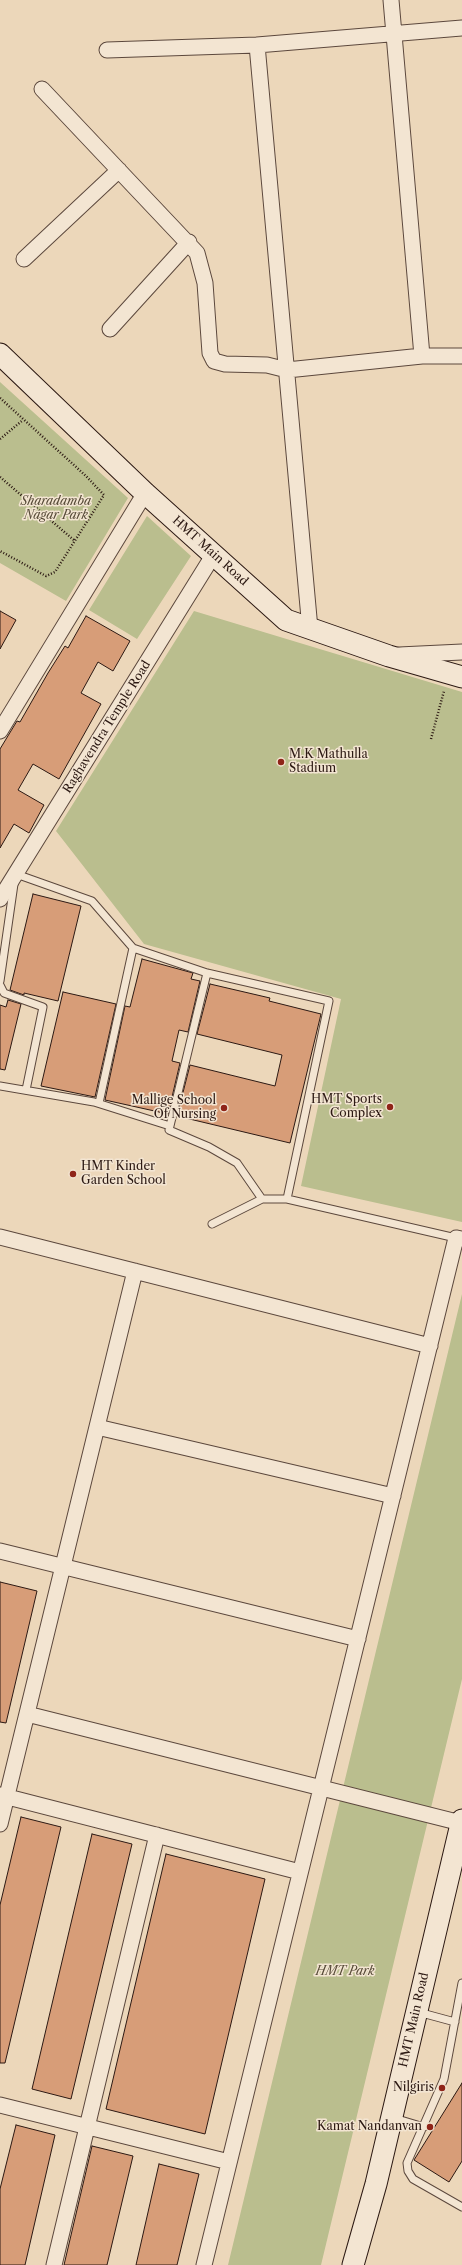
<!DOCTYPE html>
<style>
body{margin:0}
canvas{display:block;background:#ecd7ba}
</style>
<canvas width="462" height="2265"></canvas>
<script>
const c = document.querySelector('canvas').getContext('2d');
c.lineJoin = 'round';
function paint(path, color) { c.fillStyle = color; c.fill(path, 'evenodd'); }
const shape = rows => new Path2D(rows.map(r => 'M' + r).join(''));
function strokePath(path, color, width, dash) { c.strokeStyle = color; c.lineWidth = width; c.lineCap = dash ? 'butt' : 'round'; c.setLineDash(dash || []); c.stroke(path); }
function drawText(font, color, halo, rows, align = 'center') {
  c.font = font + ' "Libre Caslon Text",serif'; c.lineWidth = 3; c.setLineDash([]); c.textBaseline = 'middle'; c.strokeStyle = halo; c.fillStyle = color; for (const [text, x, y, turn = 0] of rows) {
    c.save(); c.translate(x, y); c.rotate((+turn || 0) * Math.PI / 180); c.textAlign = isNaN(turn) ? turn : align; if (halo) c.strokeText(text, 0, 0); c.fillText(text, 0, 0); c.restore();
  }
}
paint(shape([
 [0,382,128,498,66,601,0,563],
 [147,516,191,556,137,639,89,610],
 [194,611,462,692,462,1222,301,1186,341,999,144,944,56,831],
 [462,1294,462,1679,321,2265,228,2265]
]), '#babe8e');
const building = shape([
 [0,611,16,620,0,649,0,611],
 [86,616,130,641,113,671,98,662,81,693,101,704,59,779,33,764,18,790,44,805,29,833,14,824,0,848,0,749,17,721,20,722,48,673,65,646,68,648,86,616],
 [33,894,81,906,58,1001,24,993,24,995,10,990,33,894],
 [142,959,193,973,191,979,200,981,188,1032,179,1030,172,1061,180,1063,168,1114,105,1100,125,1006,130,1007,142,959],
 [210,984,270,998,269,1001,321,1014,290,1143,177,1116,190,1065,275,1086,282,1055,197,1034,210,984],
 [63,992,116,1004,95,1097,41,1086,63,992],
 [8,1000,21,1004,5,1070,0,1069,0,1005,6,1007,8,1000],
 [0,1582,37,1591,6,1723,0,1722,0,1582],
 [21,1817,61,1827,5,2063,0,2063,0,1905,21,1817],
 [92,1834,132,1844,71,2099,32,2089,92,1834],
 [166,1854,265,1879,205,2134,106,2109,166,1854],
 [462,2083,462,2161,449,2182,414,2160,462,2083],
 [16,2125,55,2135,25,2265,0,2265,0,2189,16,2125],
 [92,2146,133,2156,112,2244,107,2265,64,2265,92,2146],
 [159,2164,199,2174,177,2265,136,2265,159,2164]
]);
paint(building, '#d79d78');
strokePath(building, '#2c1913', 1);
const lane = shape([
 [16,874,92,901,133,948,207,973,329,1001,287,1199],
 [207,973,169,1130,209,1147,237,1163,262,1199],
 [0,981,14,884],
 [0,985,4,993,43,1007,26,1090],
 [0,1086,94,1102,170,1126],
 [99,1103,133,948],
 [212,1224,262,1199,287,1199,456,1238],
 [462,1983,444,2079,407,2163,408,2171,413,2179,462,2207],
 [418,2012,455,2022],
 [394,2118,424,2127]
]);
const street = shape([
 [391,0,422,356],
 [257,45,310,629],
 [107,50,257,45,462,28],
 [42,89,197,253,205,283,210,353,214,361,225,364,267,365,287,370,422,356,462,356],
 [24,259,119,170],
 [110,329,189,242],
 [399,655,462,652],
 [0,731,145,493],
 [0,899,214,554],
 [0,1237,430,1346],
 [97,1427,393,1496],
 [0,1551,358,1639],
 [27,1714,461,1823],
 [0,1795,300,1872],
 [0,1824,135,1271],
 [0,2105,229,2162],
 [54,2265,157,1835],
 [204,2265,456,1238,462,1239]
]);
const secondary = shape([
 [0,354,145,493,286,620,389,656,462,677],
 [353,2265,376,2184,462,1820]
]);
strokePath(lane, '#5c483d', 9);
strokePath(street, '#5c483d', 17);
strokePath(secondary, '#2c1913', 23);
strokePath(shape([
 [0,398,86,476,104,495,55,572,46,576,0,551],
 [0,439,23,420],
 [0,477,75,541],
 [431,739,444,691]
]), '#2c1913', 2.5, [1, 2]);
strokePath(lane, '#f3e5d2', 7);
strokePath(street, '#f3e5d2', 15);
strokePath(secondary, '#f3e5d2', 21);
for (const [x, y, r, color] of [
 [281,762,4,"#8f2418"],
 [390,1107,4,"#8f2418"],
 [224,1108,4,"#8f2418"],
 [73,1174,4,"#8f2418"],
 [442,2088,4,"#8f2418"],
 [430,2127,4,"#8f2418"]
]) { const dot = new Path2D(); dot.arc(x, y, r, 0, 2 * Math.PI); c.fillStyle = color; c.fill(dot); strokePath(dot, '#f3e5d2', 1.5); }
drawText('italic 12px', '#574b38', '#f3e5d2', [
 ["Sharadamba",56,502],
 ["Nagar Park",56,516],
 ["HMT Park",345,1972]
]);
drawText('12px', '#2c1913', '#f3e5d2', [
 ["HMT Main Road",210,551,42],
 ["Raghavendra Temple Road",107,727,-58],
 ["HMT Main Road",414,2020,-77]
]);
drawText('12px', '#2c1913', '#f3e5d2', [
 ["M.K Mathulla",289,755,"left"],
 ["Stadium",289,769,"left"],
 ["HMT Sports",382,1100],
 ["Complex",382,1114],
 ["Mallige School",216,1101],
 ["Of Nursing",216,1115],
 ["HMT Kinder",81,1167,"left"],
 ["Garden School",81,1181,"left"],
 ["Nilgiris",434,2088],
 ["Kamat Nandanvan",422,2127]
], 'right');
</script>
